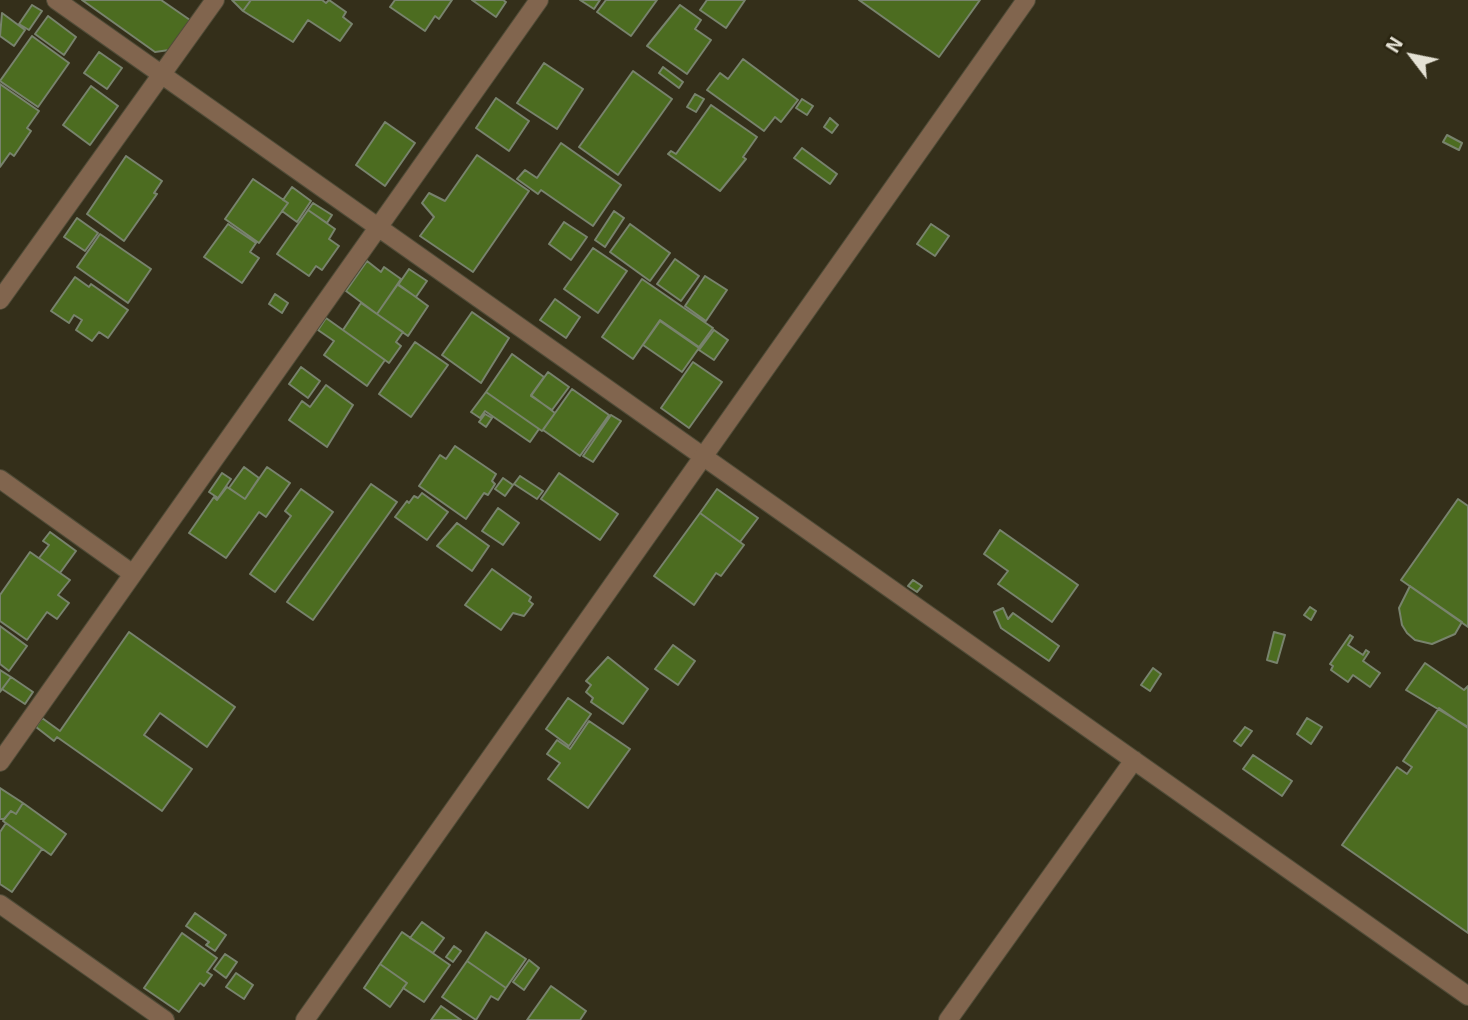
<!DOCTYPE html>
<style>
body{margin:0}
#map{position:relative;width:1468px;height:1020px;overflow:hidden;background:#342f1a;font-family:"Exo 2",sans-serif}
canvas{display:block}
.north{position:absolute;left:1377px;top:21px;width:70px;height:70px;-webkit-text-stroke:5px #2a2511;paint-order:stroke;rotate:302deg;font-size:19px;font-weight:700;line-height:28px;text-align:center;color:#e5e2d5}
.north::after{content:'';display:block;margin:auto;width:24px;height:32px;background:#e5e2d5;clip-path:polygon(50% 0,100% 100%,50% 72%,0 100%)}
</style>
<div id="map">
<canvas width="1468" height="1020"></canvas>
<div class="north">N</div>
</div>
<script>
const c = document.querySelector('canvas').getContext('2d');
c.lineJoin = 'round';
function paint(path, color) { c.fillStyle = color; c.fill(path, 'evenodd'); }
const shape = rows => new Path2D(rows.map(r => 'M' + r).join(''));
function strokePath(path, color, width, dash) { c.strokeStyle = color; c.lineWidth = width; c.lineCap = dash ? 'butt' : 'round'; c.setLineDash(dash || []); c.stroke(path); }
const building = shape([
 [82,0,161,0,190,20,169,50,155,52,82,0],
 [232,0,251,0,243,11,232,0],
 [251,0,322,0,326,3,329,0,346,12,343,17,352,24,340,41,308,20,293,42,243,11,251,0],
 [395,0,452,0,439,19,435,16,425,31,390,7,395,0],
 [472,0,503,0,506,2,496,17,472,0],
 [580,0,600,0,594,9,580,0],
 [606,0,657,0,631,36,597,12,606,0],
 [707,0,745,0,726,28,700,10,707,0],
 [859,0,980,0,939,57,859,0],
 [32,5,42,11,29,30,19,24,32,5],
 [680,5,701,20,695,29,711,40,687,74,647,46,680,5],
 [2,13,25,30,14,46,0,36,2,13],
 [48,16,76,37,64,55,35,34,48,16],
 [32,36,69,63,38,107,0,81,32,36],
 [99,52,122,68,107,89,84,73,99,52],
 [743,59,798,100,781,122,775,117,764,131,707,90,720,73,728,79,743,59],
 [544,63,583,89,557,129,517,103,544,63],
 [663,67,683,82,679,88,659,73,663,67],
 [633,71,672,99,618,175,579,147,633,71],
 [0,84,39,111,27,128,31,131,14,156,10,153,0,167,0,84],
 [91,86,118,106,90,145,63,125,91,86],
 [695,94,704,99,696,112,687,107,695,94],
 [496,98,529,121,509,151,476,128,496,98],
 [802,99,813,106,807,115,796,108,802,99],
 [711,105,757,137,743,157,746,159,720,191,668,154,671,151,676,154,711,105],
 [830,118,838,125,832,133,824,127,830,118],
 [385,122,415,143,385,186,356,165,385,122],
 [1447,135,1462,143,1459,150,1443,142,1447,135],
 [561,143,621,185,593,226,541,190,538,194,517,179,525,170,537,178,561,143],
 [802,148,837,174,830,184,794,158,802,148],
 [477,155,529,191,473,272,420,236,434,217,422,203,429,193,445,201,477,155],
 [126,156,162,181,154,193,157,194,124,241,87,214,126,156],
 [253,179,288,203,259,243,225,219,253,179],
 [292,187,311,201,297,222,282,211,288,203,283,200,292,187],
 [313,203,332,215,327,223,308,210,313,203],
 [308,210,335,229,329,239,339,246,322,270,316,266,309,276,277,254,308,210],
 [614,211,624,218,605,247,595,240,614,211],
 [77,218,98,233,85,251,64,237,77,218],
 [564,222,587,237,571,260,549,244,564,222],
 [228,224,256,243,250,252,259,258,242,283,204,257,228,224],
 [630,224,670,253,650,281,610,252,630,224],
 [931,224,949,236,935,256,917,244,931,224],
 [100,234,151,269,128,303,77,267,100,234],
 [593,248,627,271,598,313,564,289,593,248],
 [675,259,699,276,681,301,657,284,675,259],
 [367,261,381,272,384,267,401,279,377,314,346,291,367,261],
 [409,269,427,281,416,297,398,285,409,269],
 [705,276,727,290,706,321,685,306,705,276],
 [75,277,89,287,91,284,128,310,108,338,99,332,92,341,76,330,82,320,74,315,69,323,51,311,75,277],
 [642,279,713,328,699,347,660,320,633,359,602,337,642,279],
 [398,284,428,306,408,336,377,314,398,284],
 [275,294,288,303,282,313,269,304,275,294],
 [555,299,580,317,566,338,540,320,555,299],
 [361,303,403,332,396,342,401,346,389,363,343,330,361,303],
 [472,312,509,338,481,383,442,355,472,312],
 [326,318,385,360,367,386,324,355,334,341,318,330,326,318],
 [660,321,699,348,682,372,643,345,660,321],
 [714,330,728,340,714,360,699,350,714,330],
 [415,342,448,365,411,417,379,394,415,342],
 [512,354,544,377,531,395,555,413,542,431,486,392,512,354],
 [693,362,722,382,689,428,661,408,693,362],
 [301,367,320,381,308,398,289,384,301,367],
 [548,372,569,387,552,410,531,396,548,372],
 [326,385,353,405,327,447,289,420,302,401,310,407,326,385],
 [572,389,609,415,580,456,543,430,572,389],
 [486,392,539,429,530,442,485,411,480,418,471,412,486,392],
 [485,414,492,418,486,427,479,422,485,414],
 [611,415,621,421,593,462,583,456,611,415],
 [455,446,496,474,492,481,495,484,488,495,484,493,466,519,419,486,440,455,446,459,455,446],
 [244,467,259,478,245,499,229,488,244,467],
 [267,467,290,483,266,517,259,512,226,558,189,533,214,497,217,500,227,487,245,499,267,467],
 [222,473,231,479,218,498,209,492,222,473],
 [559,473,618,514,600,540,541,499,559,473],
 [520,476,543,491,537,499,514,484,520,476],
 [503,478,513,485,505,496,495,489,503,478],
 [371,484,397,502,313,620,287,602,371,484],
 [301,489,333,512,275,592,250,574,291,516,285,511,301,489],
 [717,489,758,518,740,542,700,513,717,489],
 [422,493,448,512,427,540,395,517,407,501,409,503,414,496,418,498,422,493],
 [1458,499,1468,506,1468,627,1401,580,1458,499],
 [498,508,519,523,503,545,482,531,498,508],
 [700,513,744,545,721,576,716,573,694,605,654,576,700,513],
 [457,523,489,546,472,571,437,546,457,523],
 [1000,530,1078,585,1052,622,998,584,1008,571,984,554,1000,530],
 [50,532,76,551,60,573,39,558,49,545,43,541,50,532],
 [30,552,70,580,58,595,69,603,57,619,47,612,27,640,0,621,0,595,30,552],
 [492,569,531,597,529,601,533,604,524,616,513,613,501,630,465,605,492,569],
 [913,580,922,586,917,592,908,586,913,580],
 [1410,586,1462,622,1455,634,1432,644,1415,640,1407,633,1402,625,1399,608,1410,586],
 [1310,607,1316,611,1311,620,1304,615,1310,607],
 [1003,608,1008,619,1013,613,1059,646,1049,661,1001,628,994,612,1003,608],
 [0,626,27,646,9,671,0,664,0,626],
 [129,632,235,707,207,747,160,713,144,735,192,769,162,811,57,737,54,741,36,727,42,718,60,731,129,632],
 [1274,632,1285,635,1277,663,1267,660,1274,632],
 [1350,635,1353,637,1348,645,1363,655,1366,650,1369,652,1363,661,1380,673,1370,687,1353,675,1348,682,1331,670,1333,666,1330,664,1350,635],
 [673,645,695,661,678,685,655,669,673,645],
 [608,657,648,689,623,724,591,702,593,698,586,692,591,685,586,681,608,657],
 [1425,663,1464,690,1468,686,1468,727,1406,690,1425,663],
 [1153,668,1161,674,1150,691,1141,685,1153,668],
 [0,670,11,677,0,692,0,670],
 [11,677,33,692,25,704,2,689,11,677],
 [568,698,591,714,569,746,546,729,568,698],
 [1439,708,1468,728,1468,933,1342,845,1397,767,1407,774,1412,767,1403,761,1439,708],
 [1307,718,1322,727,1311,744,1297,734,1307,718],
 [589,721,630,749,588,808,548,779,560,763,547,754,557,740,570,749,589,721],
 [1245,727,1252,731,1241,746,1234,741,1245,727],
 [1253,755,1292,781,1282,796,1243,769,1253,755],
 [0,788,23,803,16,814,11,811,4,819,0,819,0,788],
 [23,803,66,834,51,855,3,821,11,811,16,814,23,803],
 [6,823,42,849,12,892,0,884,0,832,6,823],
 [195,913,226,935,215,951,206,945,209,942,186,926,195,913],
 [422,922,444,938,433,953,410,938,422,922],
 [402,932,450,965,424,1002,403,988,407,983,380,964,402,932],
 [486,932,526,959,506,988,467,961,486,932],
 [182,933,217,958,207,972,212,975,204,986,200,983,179,1012,144,988,182,933],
 [454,946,461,951,453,962,446,957,454,946],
 [225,954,237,962,226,978,214,969,225,954],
 [529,960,539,968,524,990,513,982,529,960],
 [467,961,506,988,498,1000,491,996,476,1020,442,997,467,961],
 [380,964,407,983,390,1007,364,988,380,964],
 [236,973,253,985,244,999,226,987,236,973],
 [551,986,586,1011,580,1020,527,1020,551,986],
 [441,1006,461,1020,431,1020,441,1006]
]);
paint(building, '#4c6c20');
strokePath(building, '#78836d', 2);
const minor = shape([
 [56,0,1468,996],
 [0,300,215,0],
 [0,479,133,574],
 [0,762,539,0],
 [0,904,165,1020],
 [948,1020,1134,760]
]);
const tertiary = shape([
 [305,1020,1026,0]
]);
strokePath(minor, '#504c38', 20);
strokePath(tertiary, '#504c38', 20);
strokePath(minor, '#81654e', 18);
strokePath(tertiary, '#81654e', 18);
</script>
